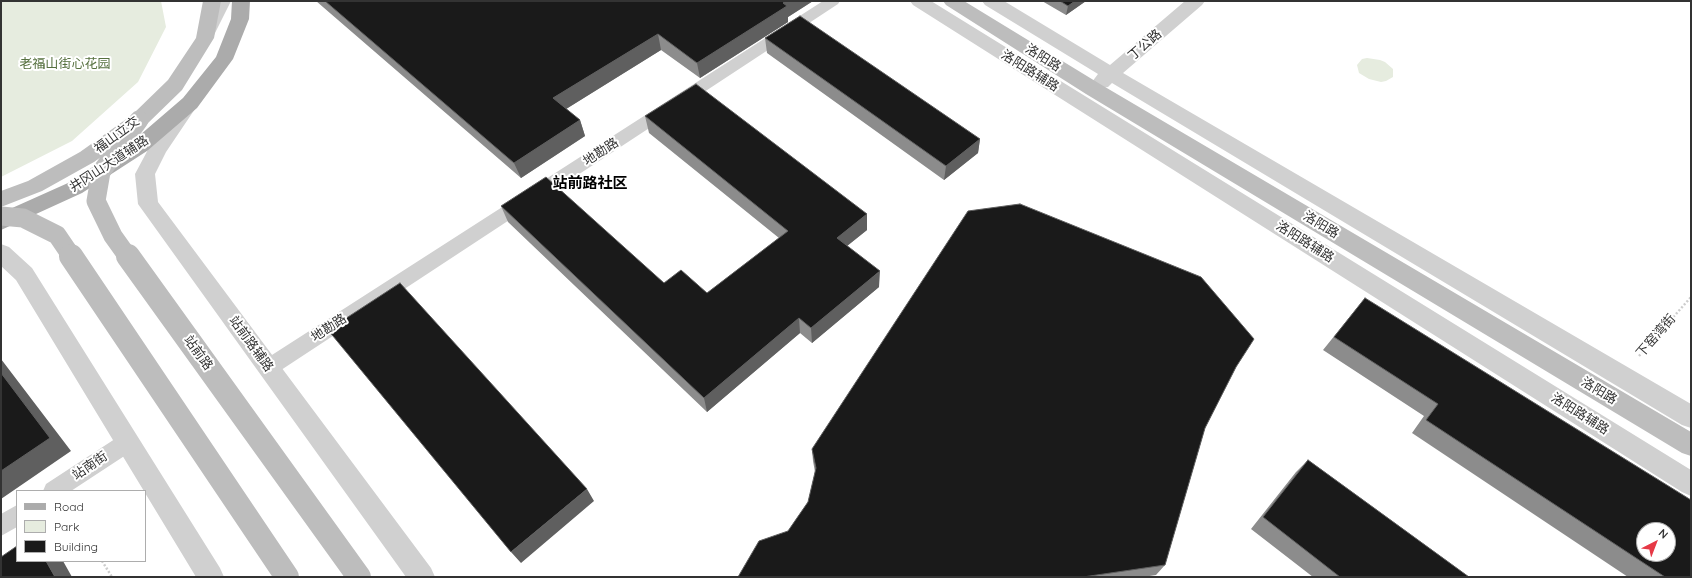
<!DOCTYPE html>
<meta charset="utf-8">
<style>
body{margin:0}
#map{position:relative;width:1692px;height:578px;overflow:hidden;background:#fff;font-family:Quicksand,sans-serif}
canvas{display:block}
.frame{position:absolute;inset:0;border:2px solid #333;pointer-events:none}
.legend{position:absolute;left:16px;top:490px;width:130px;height:72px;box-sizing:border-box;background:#fff;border:1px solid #adadad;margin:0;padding:5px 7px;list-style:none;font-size:12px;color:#333}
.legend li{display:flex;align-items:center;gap:8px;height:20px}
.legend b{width:20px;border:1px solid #adadad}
.north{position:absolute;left:1636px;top:522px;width:40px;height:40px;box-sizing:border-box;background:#fff;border:1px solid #adadad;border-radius:50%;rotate:42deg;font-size:11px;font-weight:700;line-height:16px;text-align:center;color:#333}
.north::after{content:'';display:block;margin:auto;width:14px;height:18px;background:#e63946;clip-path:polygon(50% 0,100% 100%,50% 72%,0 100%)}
</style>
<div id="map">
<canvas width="1692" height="578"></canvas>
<div class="frame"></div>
<ul class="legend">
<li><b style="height:5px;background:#ababab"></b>Road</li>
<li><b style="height:11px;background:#e6ecdf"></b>Park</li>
<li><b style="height:11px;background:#1a1a1a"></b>Building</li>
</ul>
<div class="north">N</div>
</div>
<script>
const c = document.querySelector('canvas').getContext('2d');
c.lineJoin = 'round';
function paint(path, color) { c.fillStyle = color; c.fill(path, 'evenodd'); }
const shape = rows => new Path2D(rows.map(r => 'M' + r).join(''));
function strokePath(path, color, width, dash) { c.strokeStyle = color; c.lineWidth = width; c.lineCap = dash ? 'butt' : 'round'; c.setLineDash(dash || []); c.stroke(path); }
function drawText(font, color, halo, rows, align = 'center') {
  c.font = font + ' Quicksand,"Noto Sans SC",sans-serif'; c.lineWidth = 4; c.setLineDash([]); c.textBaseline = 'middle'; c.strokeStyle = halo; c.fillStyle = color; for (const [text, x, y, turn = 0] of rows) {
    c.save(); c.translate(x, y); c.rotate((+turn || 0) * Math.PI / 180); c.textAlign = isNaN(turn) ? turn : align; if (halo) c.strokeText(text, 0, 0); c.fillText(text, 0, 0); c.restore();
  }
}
paint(shape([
 [1,1,161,1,166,27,138,82,72,141,1,177],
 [1367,58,1380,60,1385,62,1393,69,1393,77,1386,81,1381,82,1369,79,1359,73,1357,65,1362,59]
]), '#e6ecdf');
strokePath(shape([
 [1639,356,1691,297],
 [102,561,112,577]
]), '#cdcdcd', 2.5, [2, 2]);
paint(shape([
 [823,1,840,1,838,4,275,374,268,376,261,374,258,368,261,362,823,1],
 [128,433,135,435,138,442,135,449,71,491,43,491,46,484,121,435,128,433],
 [17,505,17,527,1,536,1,514,17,505]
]), '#d0d0d0');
paint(shape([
 [213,1,231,1,214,35,208,37,202,35,199,31,213,1],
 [910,1,931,1,1691,470,1691,496,1682,492,913,5,910,1],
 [982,1,1004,1,1110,65,1185,1,1205,1,1202,5,1123,73,1691,404,1691,428,1682,425,1112,83,1108,87,1101,88,1094,87,1092,82,1098,74,985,5,982,1],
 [188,99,195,101,197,106,166,152,155,174,158,202,431,568,435,577,406,577,138,204,135,174,151,144,181,101,188,99],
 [1,244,9,247,32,268,220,568,224,577,196,577,16,280,1,266,1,244]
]), '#d0d0d0');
paint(shape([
 [203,1,221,1,214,38,182,90,146,125,94,162,42,191,1,207,1,191,28,181,80,152,132,115,168,80,196,38,203,1],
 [943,1,964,1,1100,84,1691,432,1691,456,1682,453,1086,94,946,5,943,1]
]), '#bdbdbd');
paint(shape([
 [232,1,250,1,249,19,233,59,197,108,147,151,82,193,1,230,1,213,68,183,133,141,183,98,216,57,231,19,232,1]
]), '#ababab');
strokePath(shape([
 [1,216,23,218,57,235,72,257],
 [128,257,113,236,96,201,101,172,139,120]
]), '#bdbdbd', 19);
strokePath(shape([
 [71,256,287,577],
 [128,256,359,577]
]), '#bdbdbd', 24);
paint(shape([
 [316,1,813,1,788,17,788,22,700,78,661,50,566,109,580,120,585,136,521,178],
 [1042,1,1086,1,1066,15],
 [765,38,980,139,978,153,944,180,767,53],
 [645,116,867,214,867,230,847,246,879,287,812,343,800,333,707,412,508,222,501,206,664,283,707,293,779,238,649,133],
 [1365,298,1691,577,1628,577,1412,433,1424,416,1323,350],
 [1236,367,1205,428,1165,565,1156,575,1143,577,738,577,788,531,808,502,815,472,813,461,812,449],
 [1308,460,1469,577,1313,577,1251,529,1296,472]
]), '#8c8c8c');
paint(shape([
 [786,1,813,1,788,17,788,22,700,78,697,63],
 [1075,1,1086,1,1066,15,1068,6],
 [658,34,661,50,558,114,553,98],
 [580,120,585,136,521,178,514,163],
 [980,139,978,153,944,180,946,166],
 [867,214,867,230,837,254,837,238],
 [880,271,879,287,812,343,811,328],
 [799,318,800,333,707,412,704,398],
 [1,359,71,451,1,499],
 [587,489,594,501,521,563,511,552],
 [46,561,63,561,72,577,55,577]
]), '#5f5f5f');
const building = shape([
 [325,1,786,1,783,3,787,6,697,63,658,34,553,98,580,120,514,163,325,1],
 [1060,1,1075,1,1068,6,1060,1],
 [800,16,980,139,946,166,765,38,800,16],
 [696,84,867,214,837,238,880,271,811,328,799,318,704,398,501,206,546,177,664,283,681,270,707,293,788,231,645,116,696,84],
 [1020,204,1201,277,1254,339,1236,367,1205,428,1165,565,1083,577,738,577,759,541,788,531,808,502,816,468,812,449,968,211,1020,204],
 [400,283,587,489,511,552,328,330,400,283],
 [1365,298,1691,500,1691,577,1665,577,1426,420,1438,404,1334,337,1365,298],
 [1644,530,1668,530,1668,554,1644,554,1644,530],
 [1,373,50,438,1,471,1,373],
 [1308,460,1469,577,1340,577,1263,517,1308,460],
 [17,546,17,561,46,561,55,577,1,577,1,557,17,546]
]);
paint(building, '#1a1a1a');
strokePath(building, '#5f5f5f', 1);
drawText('13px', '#333', '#fff', [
 ["丁公路",1145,45,-41],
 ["洛阳路",1043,58,32],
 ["洛阳路辅路",1030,71,32],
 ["福山立交",117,135,-36],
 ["地勘路",601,152,-33],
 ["井冈山大道辅路",109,164,-33],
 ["洛阳路",1321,225,31],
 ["洛阳路辅路",1305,242,32],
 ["地勘路",329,328,-33],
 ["下窑湾街",1656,336,-49],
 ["站前路辅路",251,344,54],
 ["站前路",198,353,54],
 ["洛阳路",1599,391,31],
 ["洛阳路辅路",1580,414,32],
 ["站南街",90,466,-34]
]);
drawText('13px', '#56703f', '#fff', [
 ["老福山街心花园",65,64]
]);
drawText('bold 15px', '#000', '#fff', [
 ["站前路社区",590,183]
]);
</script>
